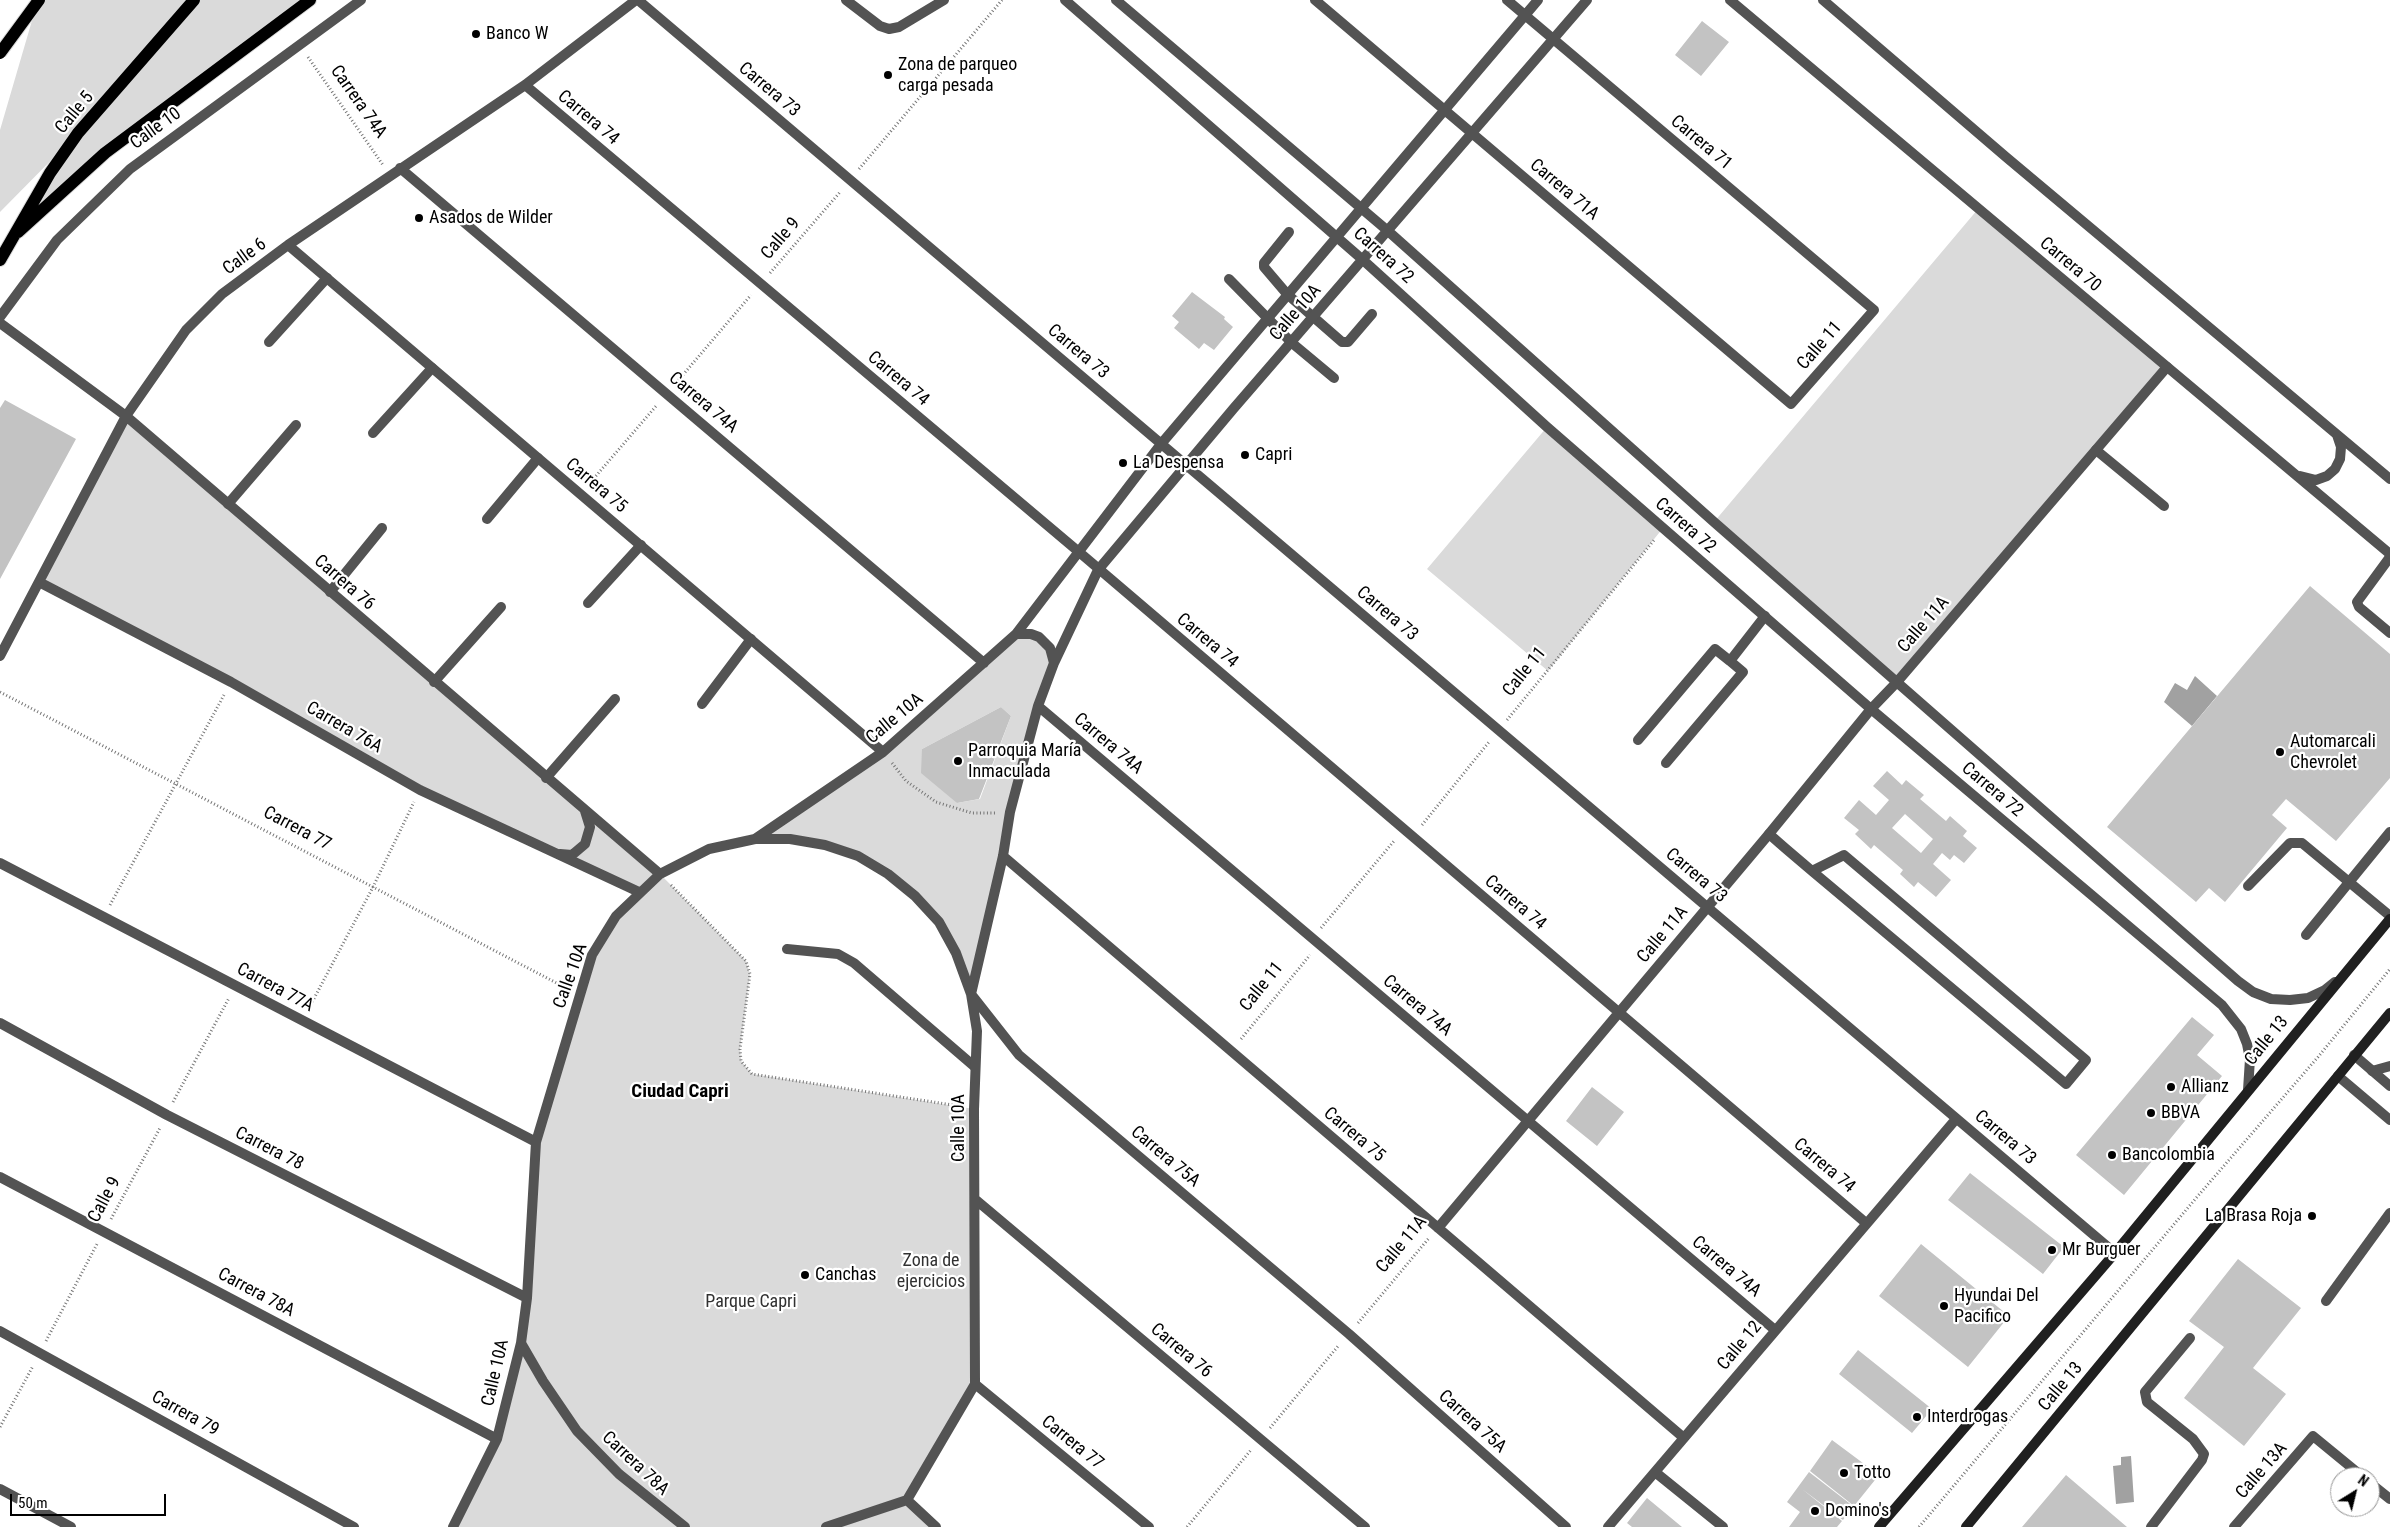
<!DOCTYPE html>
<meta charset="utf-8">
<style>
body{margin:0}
#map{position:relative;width:2390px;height:1527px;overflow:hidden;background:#fff;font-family:"Roboto Condensed",sans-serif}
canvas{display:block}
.north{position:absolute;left:2330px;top:1467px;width:50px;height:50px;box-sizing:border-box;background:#fff;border:1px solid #999;border-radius:50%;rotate:36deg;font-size:14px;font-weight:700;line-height:20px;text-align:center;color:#000}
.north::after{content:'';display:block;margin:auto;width:18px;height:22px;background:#000;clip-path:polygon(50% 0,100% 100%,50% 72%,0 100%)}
.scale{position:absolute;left:10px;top:1494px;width:156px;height:22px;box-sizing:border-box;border:2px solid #000;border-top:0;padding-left:6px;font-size:15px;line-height:18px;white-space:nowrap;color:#000;-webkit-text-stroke:4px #fff;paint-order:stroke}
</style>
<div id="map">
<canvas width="2390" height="1527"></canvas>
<div class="north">N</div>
<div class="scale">50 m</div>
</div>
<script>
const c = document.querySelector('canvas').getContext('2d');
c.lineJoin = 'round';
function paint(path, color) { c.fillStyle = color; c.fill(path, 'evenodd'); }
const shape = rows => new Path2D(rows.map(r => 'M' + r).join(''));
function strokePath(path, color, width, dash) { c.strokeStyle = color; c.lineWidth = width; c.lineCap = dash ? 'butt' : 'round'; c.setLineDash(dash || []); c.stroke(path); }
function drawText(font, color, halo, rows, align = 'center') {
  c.font = font + ' "Roboto Condensed",sans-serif'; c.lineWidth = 4.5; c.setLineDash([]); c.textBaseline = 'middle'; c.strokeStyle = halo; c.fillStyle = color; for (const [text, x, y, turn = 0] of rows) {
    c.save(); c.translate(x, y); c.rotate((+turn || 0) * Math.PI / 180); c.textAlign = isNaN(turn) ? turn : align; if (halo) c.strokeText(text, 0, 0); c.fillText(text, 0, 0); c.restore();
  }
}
paint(shape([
 [38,0,310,0,105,153,18,232,75,136,0,212,0,130],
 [1978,209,2167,367,1897,682,1714,522],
 [126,416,660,874,746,961,750,974,740,1049,741,1061,752,1074,974,1109,975,1384,907,1500,936,1527,453,1527,497,1439,521,1343,536,1142,592,955,638,892,420,790,39,582],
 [1547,427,1663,528,1548,671,1427,569],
 [1016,634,1031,634,1053,655,1038,706,971,994,939,922,888,874,825,845,755,839,883,752],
 [1001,707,1011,716,980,799,957,803,922,749]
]), '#dadada');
paint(shape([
 [2195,676,2217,696,2192,726,2164,702,2175,683,2187,690],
 [2131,1456,2134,1502,2116,1504,2113,1466,2121,1465,2121,1457]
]), '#a1a1a1');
paint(shape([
 [1702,21,1729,42,1701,76,1675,55],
 [1192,292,1225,317,1224,319,1233,327,1214,350,1204,343,1199,349,1174,328,1179,322,1172,316],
 [5,400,76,439,0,579,0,408],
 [2310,586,2390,654,2390,778,2336,841,2286,799,2272,815,2287,828,2225,902,2209,888,2196,902,2107,827],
 [1001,707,1011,716,979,799,957,803,921,773,922,749],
 [1887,771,1902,785,1906,780,1924,795,1920,799,1946,821,1950,816,1967,831,1963,836,1977,848,1964,863,1954,855,1950,860,1942,853,1933,864,1951,880,1936,897,1918,882,1914,887,1900,874,1903,870,1874,845,1871,849,1855,834,1859,830,1844,818,1859,800,1876,815,1889,800,1873,786],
 [1905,814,1933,839,1921,853,1892,828],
 [2192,1017,2214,1035,2197,1055,2222,1076,2124,1195,2076,1155],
 [1592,1087,1624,1112,1597,1146,1566,1121],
 [1970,1173,2064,1247,2043,1274,1948,1200],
 [1921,1244,2009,1316,1968,1367,1879,1296],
 [2238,1259,2301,1308,2253,1368,2286,1394,2244,1446,2184,1398,2224,1347,2189,1321],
 [1858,1350,1932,1409,1912,1433,1839,1374],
 [1832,1440,1879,1475,1854,1506,1810,1471],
 [1809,1472,1853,1506,1843,1520,1802,1489,1842,1521,1837,1527,1789,1527,1800,1512,1787,1502],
 [2066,1475,2127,1527,2022,1527],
 [1647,1498,1682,1527,1632,1527,1627,1523]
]), '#c3c3c3');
const primary = shape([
 [18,232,105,153,310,0],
 [0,260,50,173,78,133,194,0]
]);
strokePath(primary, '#dbdbdb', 14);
strokePath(shape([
 [308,57,383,165],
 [859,169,1002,0],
 [770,273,841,191],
 [676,383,751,295],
 [589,484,657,405],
 [0,692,568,989],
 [1507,720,1655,539],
 [892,763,906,781,936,802,972,813,996,813],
 [1422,825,1489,742],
 [671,885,746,961,750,974,740,1049,741,1061,752,1074,959,1106],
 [110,905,224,695],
 [1321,928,1394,841],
 [309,1008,373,887,414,802],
 [1241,1039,1310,955],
 [173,1102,229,998],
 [111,1219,160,1128],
 [1358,1323,1429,1238],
 [46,1341,97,1244],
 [0,1427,33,1366],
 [1270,1428,1339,1345],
 [1187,1527,1251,1450],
 [1919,1527,2197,1197,2318,1057,2390,969]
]), '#757575', 3, [1, 2.5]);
strokePath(shape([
 [846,0,880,26,889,29,899,27,944,0],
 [1289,232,1264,263,1264,267,1287,294,1342,342,1348,342,1372,314],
 [1229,279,1292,343,1334,378],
 [269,342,327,278],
 [373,433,432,368],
 [2096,450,2164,506],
 [228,504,296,425],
 [487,519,538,458],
 [2390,557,2357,602,2359,607,2390,633],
 [330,592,382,528],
 [588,603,641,545],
 [434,682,501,607],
 [702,704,751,639],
 [1638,740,1715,649,1730,661,1765,616],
 [1666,763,1743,672,1730,661],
 [546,778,615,699],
 [1769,834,1785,848,1812,871,2066,1084,2086,1060,1844,855,1812,871],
 [2248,886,2290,843,2302,843,2390,916],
 [2306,935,2390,832],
 [787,949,838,954,854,963,975,1067],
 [2372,1071,2390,1066],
 [2326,1301,2390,1213],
 [2151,1527,2202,1460,2204,1454,2193,1439,2147,1402,2145,1392,2190,1338]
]), '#535353', 10);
strokePath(shape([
 [638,0,2115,1253],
 [1065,0,1363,260,1547,427,1871,709,2222,1005,2241,1029,2247,1044,2250,1059,2248,1090],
 [1116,0,1388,231,1714,522,2238,981,2253,992,2271,999,2290,1000,2308,998,2325,990,2335,982],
 [1315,0,1791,404,1874,310,1507,0],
 [525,85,1079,552,1866,1223],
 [400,168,984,663],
 [288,245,883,752],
 [0,323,126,416,660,874],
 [39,582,231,682,420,790,639,892],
 [1016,634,1031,634,1039,637,1050,648,1054,663],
 [0,656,126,416,186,330,222,294,288,245,525,85,636,0],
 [1038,706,1775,1330],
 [756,839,790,839,825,845,858,856,888,874,915,896,939,922,956,953,971,994,1019,1055,1349,1334,1566,1527],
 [560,854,572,855,585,844,590,827,585,811],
 [1003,856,1684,1438],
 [0,863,536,1142],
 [0,1023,167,1115,527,1298],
 [2354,1055,2390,1086],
 [2338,1076,2390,1120],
 [0,1177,497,1439],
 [976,1200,1365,1527],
 [1438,1228,1769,834,1871,709,1897,682,2167,367],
 [0,1331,354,1527],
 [521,1343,543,1381,577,1431,619,1474,685,1527],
 [975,1384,1149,1527],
 [1655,1472,1723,1527],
 [2370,1483,2390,1499],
 [0,1489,71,1527],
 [907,1500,936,1527],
 [453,1527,497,1439,521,1343,527,1298,536,1142,592,955,616,916,660,874,709,849,755,839,883,752,1016,634,1161,444,1538,0],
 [826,1527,907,1500,975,1384,974,1109,977,1031,971,994,1003,856,1010,812,1038,706,1054,663,1098,570,1234,408,1587,0],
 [1608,1527,1956,1119],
 [2234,1527,2313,1436,2363,1477]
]), '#535353', 10);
strokePath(shape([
 [1730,0,2390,554],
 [1823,0,2006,157,2390,479],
 [0,317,57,240,130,169,361,0],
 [2300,476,2316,480,2327,476,2335,469,2340,459,2341,447,2337,435]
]), '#535353', 10);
strokePath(shape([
 [1879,1527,2115,1253,2390,919],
 [1966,1527,2390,1013]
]), '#202020', 10);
strokePath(primary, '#000', 12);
const primaryBridge = shape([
 [0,53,39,0]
]);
strokePath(primaryBridge, '#dbdbdb', 14, []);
strokePath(primaryBridge, '#000', 12);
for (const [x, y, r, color] of [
 [476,34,5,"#000"],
 [888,75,5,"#000"],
 [419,218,5,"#000"],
 [1245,455,5,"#000"],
 [1123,463,5,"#000"],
 [2280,752,5,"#000"],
 [958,761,5,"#000"],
 [2171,1087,5,"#000"],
 [2151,1113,5,"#000"],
 [2112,1155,5,"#000"],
 [2312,1216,5,"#000"],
 [2052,1250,5,"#000"],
 [805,1275,5,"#000"],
 [1944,1306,5,"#000"],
 [1917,1417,5,"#000"],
 [1844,1473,5,"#000"],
 [1815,1511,5,"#000"]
]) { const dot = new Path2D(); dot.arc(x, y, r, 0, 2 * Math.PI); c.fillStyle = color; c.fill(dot); strokePath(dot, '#fff', 2); }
drawText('18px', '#000', '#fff', [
 ["Banco W",486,34],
 ["Zona de parqueo",898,65],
 ["carga pesada",898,86],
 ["Asados de Wilder",429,218],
 ["Capri",1255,455],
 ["La Despensa",1133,463],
 ["Automarcali",2290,742],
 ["Chevrolet",2290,763],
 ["Parroquia María",968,751],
 ["Inmaculada",968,772],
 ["Allianz",2181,1087],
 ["BBVA",2161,1113],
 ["Bancolombia",2122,1155],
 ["La Brasa Roja",2302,1216,"right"],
 ["Mr Burguer",2062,1250],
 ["Canchas",815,1275],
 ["Hyundai Del",1954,1296],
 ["Pacifico",1954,1317],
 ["Interdrogas",1927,1417],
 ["Totto",1854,1473],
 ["Domino's",1825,1511]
], 'left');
drawText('18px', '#000', '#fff', [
 ["Carrera 73",769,90,40],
 ["Carrera 74A",358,102,55],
 ["Calle 5",75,113,-50],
 ["Carrera 74",588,118,40],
 ["Calle 10",156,129,-36],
 ["Carrera 71",1701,143,40],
 ["Carrera 71A",1564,190,40],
 ["Calle 9",781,239,-49],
 ["Carrera 72",1383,256,42],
 ["Calle 6",245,257,-36],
 ["Carrera 70",2070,265,40],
 ["Calle 10A",1296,313,-49],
 ["Calle 11",1820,346,-49],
 ["Carrera 73",1078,352,40],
 ["Carrera 74",898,379,40],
 ["Carrera 74A",703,403,40],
 ["Carrera 75",596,486,40],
 ["Carrera 72",1685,526,41],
 ["Carrera 76",344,583,41],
 ["Carrera 73",1387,614,40],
 ["Calle 11A",1924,625,-49],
 ["Carrera 74",1207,641,40],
 ["Calle 11",1525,672,-51],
 ["Calle 10A",895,719,-40],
 ["Carrera 76A",344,728,30],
 ["Carrera 74A",1108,744,40],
 ["Carrera 72",1992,790,40],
 ["Carrera 77",297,829,28],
 ["Carrera 73",1696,876,40],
 ["Carrera 74",1515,903,40],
 ["Calle 11A",1663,935,-50],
 ["Calle 10A",571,976,-70],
 ["Calle 11",1262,987,-51],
 ["Carrera 77A",275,988,28],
 ["Carrera 74A",1417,1006,40],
 ["Calle 13",2267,1041,-51],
 ["Calle 10A",959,1128,-90],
 ["Carrera 75",1354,1135,40],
 ["Carrera 73",2005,1138,40],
 ["Carrera 78",269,1149,27],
 ["Carrera 75A",1165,1157,40],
 ["Carrera 74",1824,1166,40],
 ["Calle 9",105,1200,-62],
 ["Calle 11A",1402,1245,-50],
 ["Carrera 74A",1726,1267,40],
 ["Carrera 78A",256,1293,28],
 ["Calle 12",1740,1346,-50],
 ["Carrera 76",1181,1351,40],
 ["Calle 10A",496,1373,-77],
 ["Calle 13",2061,1387,-50],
 ["Carrera 79",185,1414,29],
 ["Carrera 75A",1472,1422,42],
 ["Carrera 77",1072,1443,39],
 ["Carrera 78A",635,1464,43],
 ["Calle 13A",2262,1471,-49]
]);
drawText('18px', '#313131', '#fff', [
 ["Zona de",931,1261],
 ["ejercicios",931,1282],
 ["Parque Capri",751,1302]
]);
drawText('bold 19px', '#000', '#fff', [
 ["Ciudad Capri",680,1092]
]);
</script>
